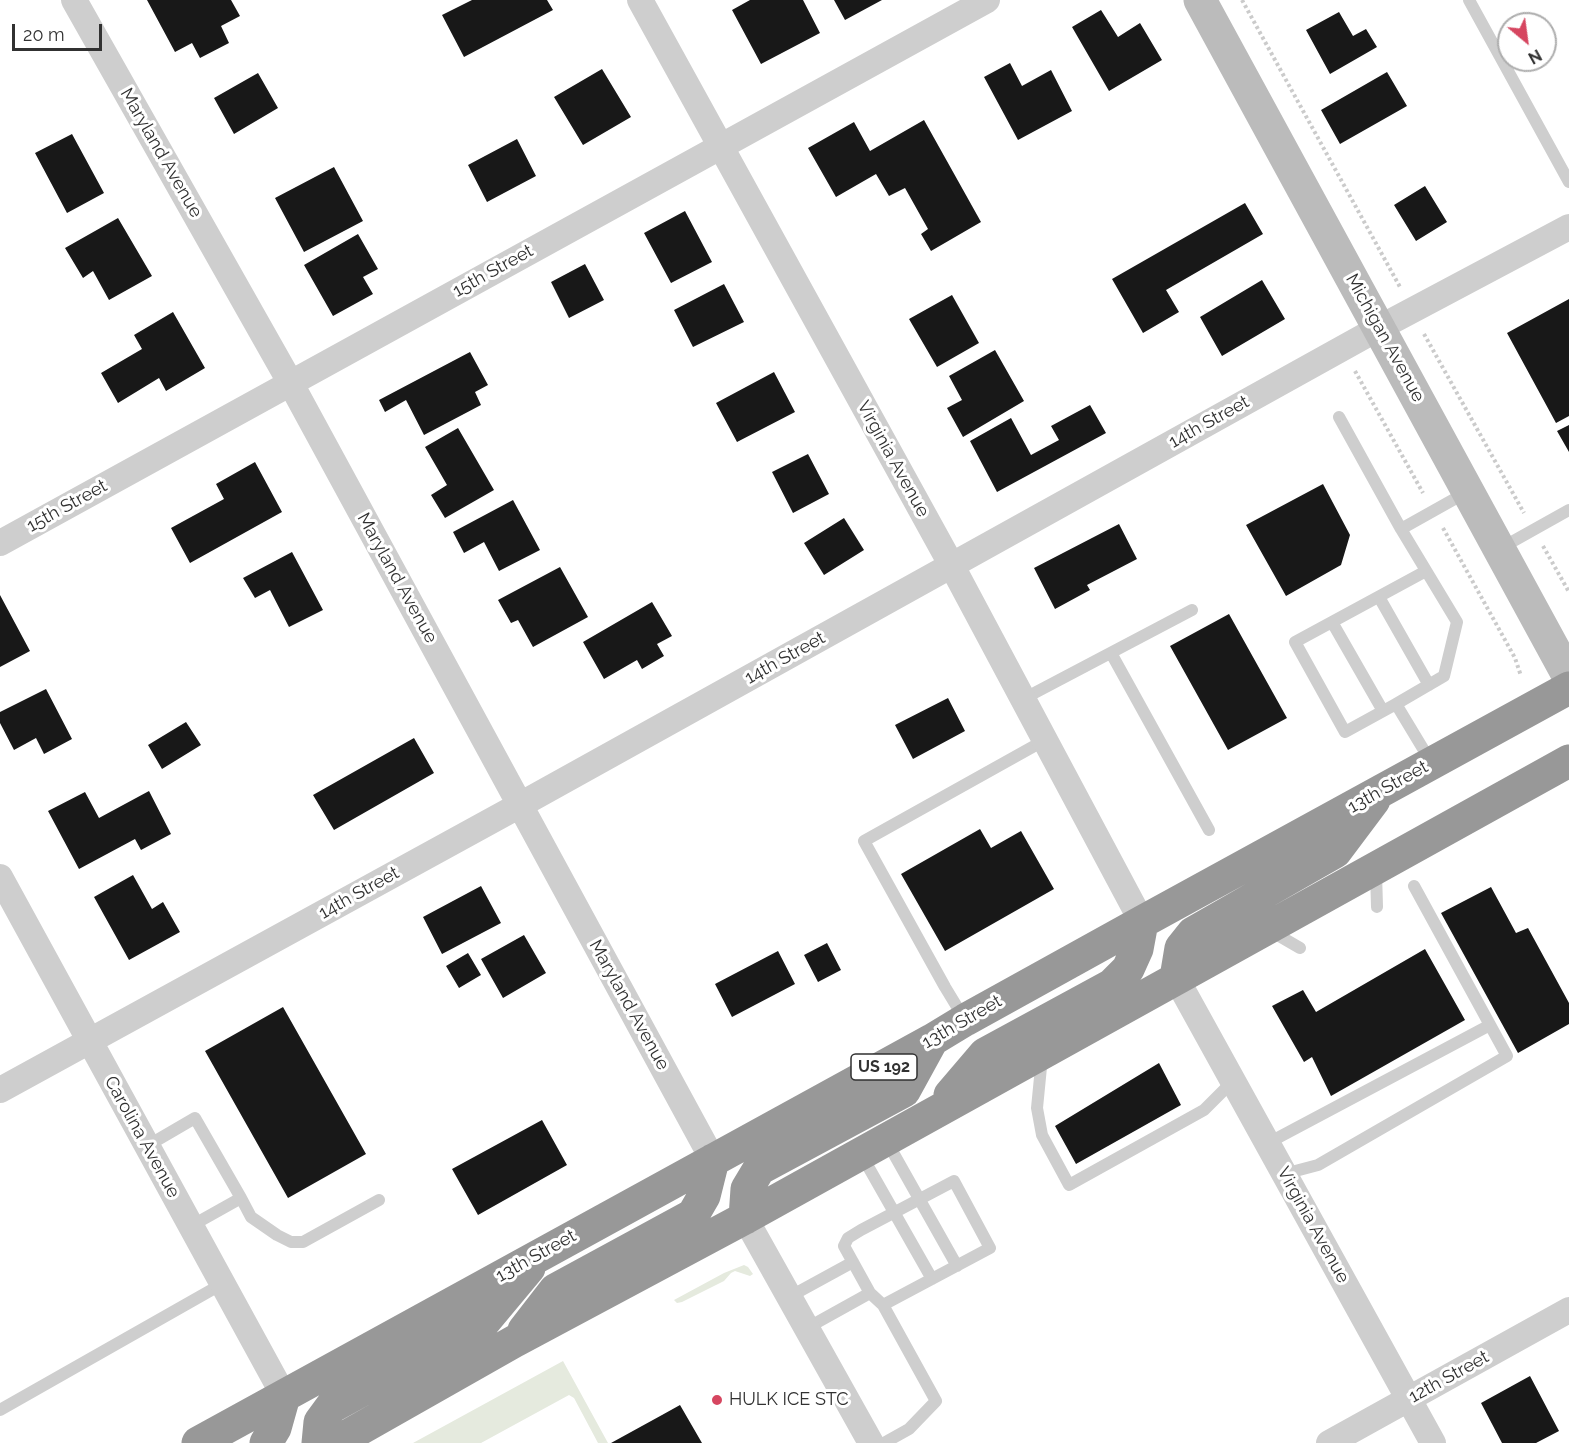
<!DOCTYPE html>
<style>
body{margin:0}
#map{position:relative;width:1569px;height:1443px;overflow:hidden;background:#fff;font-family:Raleway,sans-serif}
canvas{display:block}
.north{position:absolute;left:1497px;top:12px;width:60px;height:60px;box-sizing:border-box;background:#fff;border:2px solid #adadad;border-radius:50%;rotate:151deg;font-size:16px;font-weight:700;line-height:24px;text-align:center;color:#313131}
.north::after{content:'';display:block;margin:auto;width:21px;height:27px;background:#d64660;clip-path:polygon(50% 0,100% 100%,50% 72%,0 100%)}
.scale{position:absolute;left:12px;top:24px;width:90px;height:27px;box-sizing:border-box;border:3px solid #313131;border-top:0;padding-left:8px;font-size:18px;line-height:21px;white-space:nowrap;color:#313131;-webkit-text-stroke:4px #fff;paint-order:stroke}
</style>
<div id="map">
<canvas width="1569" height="1443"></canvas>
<div class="north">N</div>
<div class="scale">20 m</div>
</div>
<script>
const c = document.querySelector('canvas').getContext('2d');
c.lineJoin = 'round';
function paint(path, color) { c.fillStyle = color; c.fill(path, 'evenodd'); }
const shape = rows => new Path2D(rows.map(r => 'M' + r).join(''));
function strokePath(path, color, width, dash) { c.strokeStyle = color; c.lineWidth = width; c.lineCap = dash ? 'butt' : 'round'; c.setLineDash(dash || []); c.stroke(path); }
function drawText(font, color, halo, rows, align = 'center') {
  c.font = font + ' Raleway,sans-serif'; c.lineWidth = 6; c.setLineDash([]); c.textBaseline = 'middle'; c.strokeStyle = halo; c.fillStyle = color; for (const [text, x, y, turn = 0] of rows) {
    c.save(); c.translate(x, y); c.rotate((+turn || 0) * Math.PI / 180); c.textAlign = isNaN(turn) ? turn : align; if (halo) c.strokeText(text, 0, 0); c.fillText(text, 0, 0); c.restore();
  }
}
paint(shape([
 [744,1265,748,1267,753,1274,750,1276,735,1271,731,1273,724,1281,682,1302,677,1303,674,1300,724,1273],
 [563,1361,608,1443,598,1443,574,1398,569,1395,481,1443,413,1443]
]), '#e5eade');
paint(shape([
 [147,0,231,0,240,16,221,26,229,43,200,58,192,43,175,52],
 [472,0,547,0,553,10,464,57,442,15],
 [750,0,803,0,820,33,761,64,732,10],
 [834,0,882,0,845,20],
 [1101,10,1118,37,1140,23,1162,60,1109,91,1072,27],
 [1339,12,1353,36,1366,29,1377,47,1330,74,1306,30],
 [1010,63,1022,86,1051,70,1072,111,1018,140,984,77],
 [602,69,631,117,583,145,554,97],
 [1387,72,1407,106,1340,144,1321,110],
 [258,73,278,108,234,134,214,98],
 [924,120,981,222,931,251,921,234,928,229,905,188,889,196,876,174,836,197,808,148,854,122,870,151],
 [72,134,104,193,67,213,35,153],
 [517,139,536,176,487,202,468,165],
 [334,167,363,221,304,252,275,198],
 [1425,186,1447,222,1416,241,1394,205],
 [1245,203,1263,234,1166,290,1179,312,1143,333,1112,279],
 [685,211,712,262,671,283,644,233],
 [118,218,152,276,109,300,93,271,83,278,65,248],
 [358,234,378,269,363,277,373,294,333,316,304,265],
 [585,264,604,300,569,318,551,282],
 [1262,280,1285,319,1222,356,1200,317],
 [724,284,744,322,693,347,674,310],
 [952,295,979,343,937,367,909,319],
 [1569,299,1569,416,1556,423,1507,333],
 [173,312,205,368,166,391,159,378,118,403,101,373,142,349,134,335],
 [995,350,1024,401,963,437,947,408,962,400,949,376],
 [470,352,488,385,475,392,481,405,424,435,406,400,385,412,379,400],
 [774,372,795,412,737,442,716,403],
 [1090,405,1106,433,997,492,970,441,1011,418,1031,455,1059,440,1051,426],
 [1569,425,1569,452,1557,431],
 [458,428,494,490,445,518,431,495,447,485,425,447],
 [808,454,829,494,793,513,772,472],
 [255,462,282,512,190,563,171,528,224,499,216,484],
 [1323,484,1350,535,1341,565,1286,596,1246,525],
 [513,500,540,550,499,571,484,542,464,553,453,532],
 [844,518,864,550,824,575,804,543],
 [1119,524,1137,559,1087,585,1090,590,1055,609,1034,568],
 [292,552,323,610,289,627,270,590,255,598,243,578],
 [560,567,588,617,533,647,518,620,511,623,498,600],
 [0,595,30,651,0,667],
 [652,602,672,636,657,644,664,656,642,669,637,660,604,679,583,642],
 [1229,614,1287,718,1228,750,1170,646],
 [46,689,72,739,44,754,36,738,14,750,0,723,0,712],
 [948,698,965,731,913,759,895,725],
 [186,722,201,745,162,769,148,745],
 [414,738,434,773,334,830,313,795],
 [149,791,171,834,141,850,135,839,79,869,48,811,85,792,99,818],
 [980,829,991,848,1021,831,1054,889,945,951,901,874],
 [133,875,152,909,163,902,180,932,129,960,94,897],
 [481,886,501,923,442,954,423,917],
 [1491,887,1516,933,1528,928,1569,1003,1569,1024,1518,1053,1441,913],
 [524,935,546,973,503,998,481,959],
 [827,943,841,970,818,982,804,955],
 [1425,949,1465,1020,1331,1096,1312,1057,1304,1062,1272,1006,1303,990,1316,1012],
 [778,951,795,984,732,1017,715,984],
 [468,953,481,975,459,988,446,966],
 [283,1007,366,1154,288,1198,205,1051],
 [1159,1063,1181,1105,1076,1164,1055,1126],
 [542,1120,567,1165,478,1215,452,1169],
 [1530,1376,1559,1431,1536,1443,1502,1443,1481,1403],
 [680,1405,702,1443,611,1443,662,1415]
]), '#181818');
strokePath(shape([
 [1242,0,1400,287],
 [1424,334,1524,513],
 [1355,371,1423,493],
 [1443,528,1515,658,1521,676],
 [1543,546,1569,592]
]), '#cbcbcb', 4, [3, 3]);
strokePath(shape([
 [1469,0,1569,182],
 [1339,417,1401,529,1467,492],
 [1401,529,1457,622,1444,676,1396,704,1431,762],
 [1501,548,1569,510],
 [1379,597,1429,685],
 [1332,622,1383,711],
 [1111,653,1209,830],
 [1023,699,1192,610],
 [1396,704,1345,732,1295,642,1426,571],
 [1376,872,1377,907],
 [1269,930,1300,948],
 [965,1020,945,987,864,841,1045,740],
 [1042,1057,1037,1108,1042,1135,1069,1185,1204,1110,1233,1081],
 [886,1140,957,1266],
 [1268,1143,1490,1025],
 [147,1146,195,1118,241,1198,191,1226],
 [861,1154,932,1279],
 [1284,1174,1318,1165,1507,1056,1414,886],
 [241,1198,251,1217,277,1235,291,1242,303,1242,379,1200],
 [789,1297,853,1262],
 [883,1305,990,1248,954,1181,861,1230,848,1238,844,1246,870,1293,883,1305,936,1401,909,1429,884,1443],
 [807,1328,870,1293],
 [0,1410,222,1284]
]), '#cecece', 12);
strokePath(shape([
 [74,0,290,382,713,1160],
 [640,0,952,566,1142,922],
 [0,543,987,0],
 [0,877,284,1396],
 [1176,978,1433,1443],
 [0,1090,520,805,1379,328,1569,227],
 [745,1218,871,1443],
 [1329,1443,1569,1310]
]), '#cecece', 26);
strokePath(shape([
 [1200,0,1569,677]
]), '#bbb', 33);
strokePath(shape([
 [1176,978,1181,948,1193,933,1335,852,1374,800],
 [950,1095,985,1054,1112,985,1128,969,1137,949,1142,922],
 [745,1218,747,1189,759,1169,904,1091,932,1040],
 [524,1330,555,1290,693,1215,704,1196,713,1160],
 [198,1443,932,1040,965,1020,1142,922,1569,688],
 [266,1443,275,1428,284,1396],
 [318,1443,320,1422,331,1407,484,1322,529,1268],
 [335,1443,515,1341,745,1218,1569,761]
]), '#989898', 33);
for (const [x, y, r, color] of [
 [717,1400,6,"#d64660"]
]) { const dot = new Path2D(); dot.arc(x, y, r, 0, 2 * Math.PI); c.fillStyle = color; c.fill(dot); strokePath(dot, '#fff', 2); }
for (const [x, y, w] of [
 [884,1067,66]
]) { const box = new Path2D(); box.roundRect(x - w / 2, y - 13, w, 26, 4.5); c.fillStyle = '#fff'; c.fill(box); strokePath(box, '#313131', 1.5); }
drawText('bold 16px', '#313131', null, [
 ["US 192",884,1067]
]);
drawText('18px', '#313131', '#fff', [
 ["Maryland Avenue",161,153,60],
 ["15th Street",493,271,-29],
 ["Michigan Avenue",1385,338,61],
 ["14th Street",1209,422,-29],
 ["Virginia Avenue",893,459,61],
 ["15th Street",67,506,-29],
 ["Maryland Avenue",397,578,61],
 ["14th Street",785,658,-29],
 ["13th Street",1388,787,-29],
 ["14th Street",359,893,-29],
 ["Maryland Avenue",629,1005,61],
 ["13th Street",962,1022,-30],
 ["Carolina Avenue",142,1137,61],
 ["Virginia Avenue",1313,1225,61],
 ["13th Street",536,1256,-29],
 ["12th Street",1449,1377,-29]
]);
drawText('18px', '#313131', '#fff', [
 ["HULK ICE STC",729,1400]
], 'left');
</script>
